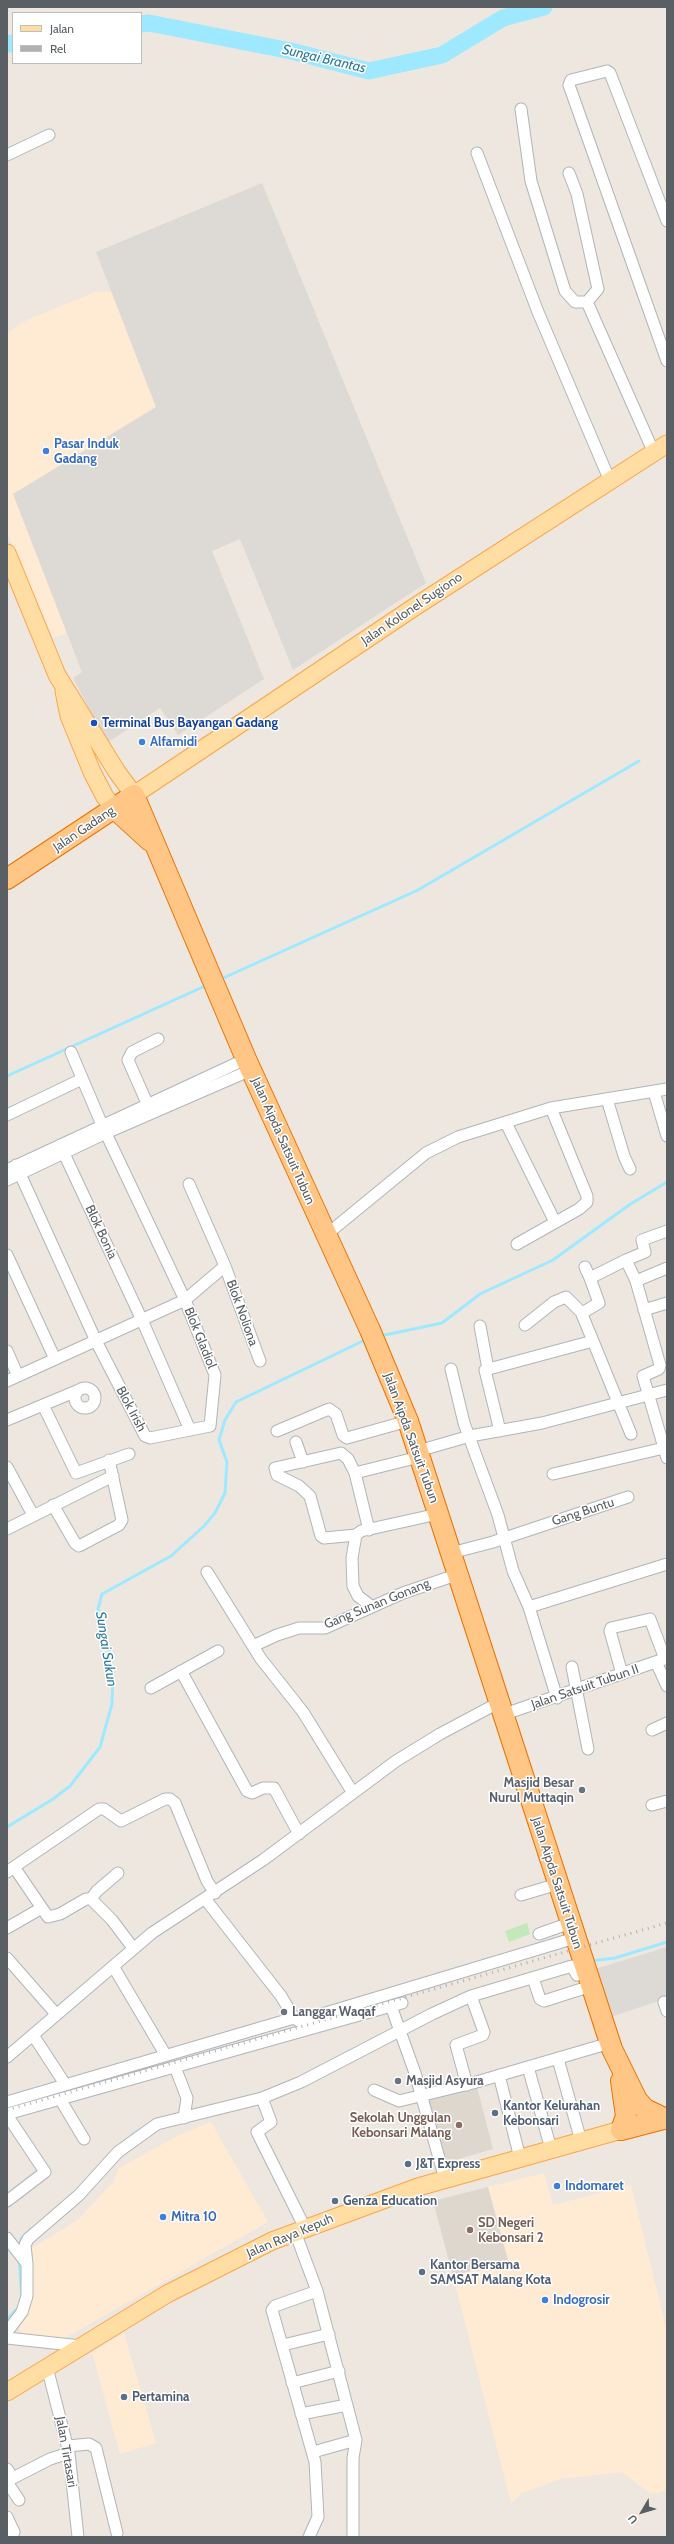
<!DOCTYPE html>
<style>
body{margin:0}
#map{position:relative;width:674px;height:2544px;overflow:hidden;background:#ede7df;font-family:Cabin,sans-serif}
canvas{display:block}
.frame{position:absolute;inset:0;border:8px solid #595f62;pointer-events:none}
.legend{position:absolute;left:12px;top:12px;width:130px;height:52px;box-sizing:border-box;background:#fff;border:1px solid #bdbfc0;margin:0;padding:5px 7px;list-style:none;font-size:12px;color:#595f62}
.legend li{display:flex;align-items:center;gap:8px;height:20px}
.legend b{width:20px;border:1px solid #bdbfc0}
.north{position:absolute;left:622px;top:2492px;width:40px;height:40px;-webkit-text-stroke:3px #fff;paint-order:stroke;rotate:232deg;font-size:11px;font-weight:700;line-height:16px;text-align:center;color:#595f62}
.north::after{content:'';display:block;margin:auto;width:14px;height:18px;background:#595f62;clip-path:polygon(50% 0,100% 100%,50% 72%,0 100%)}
</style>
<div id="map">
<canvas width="674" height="2544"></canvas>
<div class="frame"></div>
<ul class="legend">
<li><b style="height:5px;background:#ffdda3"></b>Jalan</li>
<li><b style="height:5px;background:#b0b1b2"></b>Rel</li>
</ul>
<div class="north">U</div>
</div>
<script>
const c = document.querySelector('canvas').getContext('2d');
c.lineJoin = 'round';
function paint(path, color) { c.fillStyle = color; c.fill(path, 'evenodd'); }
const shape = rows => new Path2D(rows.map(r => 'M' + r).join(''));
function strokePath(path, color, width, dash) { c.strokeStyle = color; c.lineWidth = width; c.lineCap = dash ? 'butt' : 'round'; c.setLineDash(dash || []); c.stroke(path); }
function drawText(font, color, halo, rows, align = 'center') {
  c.font = font + ' Cabin,sans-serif'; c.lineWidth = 3; c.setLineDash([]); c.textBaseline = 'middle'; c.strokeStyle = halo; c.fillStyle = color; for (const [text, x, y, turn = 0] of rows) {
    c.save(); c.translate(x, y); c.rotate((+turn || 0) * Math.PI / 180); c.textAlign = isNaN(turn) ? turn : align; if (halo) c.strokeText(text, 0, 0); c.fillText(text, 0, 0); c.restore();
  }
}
paint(shape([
 [111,291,156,407,13,494,67,633,53,638,7,532,7,333,27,320,95,292],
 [211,2122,268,2222,65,2338,24,2337,17,2325,28,2251,79,2219,114,2181,118,2169,177,2136],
 [544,2173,553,2205,631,2185,667,2332,667,2491,651,2494,622,2472,560,2479,522,2493,511,2503,453,2276,508,2260,488,2187],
 [124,2333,156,2443,120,2454,92,2352]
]), '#ffebd3');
paint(shape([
 [262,183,426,583,293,670,240,539,212,551,264,679,178,735,160,708,107,743,73,678,82,672,13,494,156,407,96,252],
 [667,1947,667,1998,611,2017,595,1969]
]), '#ddd9d4');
paint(shape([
 [476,2083,493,2149,442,2164,423,2098],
 [488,2187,508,2260,453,2276,433,2201]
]), '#ddd7ce');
paint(shape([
 [527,1923,530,1934,509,1942,505,1931]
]), '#c3e8b9');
strokePath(shape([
 [221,979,418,890,639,761],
 [7,1076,205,986],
 [380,1336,442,1323,480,1294,553,1260,629,1205,667,1182],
 [7,1827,53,1799,70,1786,100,1747,112,1704,113,1675,109,1649,98,1609,102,1594,171,1556,204,1526,215,1513,225,1493,227,1462,219,1440,225,1420,236,1402,367,1339],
 [590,1961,615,1958,667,1942],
 [132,2135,149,2124],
 [20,2245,21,2239,31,2229],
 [19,2258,22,2299],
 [7,2319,17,2309]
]), '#9ee9ff', 3);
strokePath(shape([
 [141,24,149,23,291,51,369,71,442,55,503,18,544,7],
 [7,44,13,43]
]), '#9ee9ff', 17);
const street = shape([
 [521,109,531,181,565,291,575,302,587,302,654,453],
 [477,153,538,312,610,481],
 [7,155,49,135],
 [569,173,577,194,598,289,587,302],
 [667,221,610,73,607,71,571,80,569,85,667,361],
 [654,1092,667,1136],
 [607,1099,624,1156,630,1169],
 [150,1110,128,1060,132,1052,158,1039],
 [7,1115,82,1079],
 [506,1123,555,1222],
 [60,1145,142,1320,190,1430],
 [16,1165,96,1341,145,1436,150,1438,210,1426,215,1375,185,1300,102,1125,71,1052],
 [7,1170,246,1059],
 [7,1180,106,1133,251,1070],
 [189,1184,225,1266,260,1361],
 [667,1231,642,1240,645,1252,626,1260,636,1281,660,1365,659,1369,643,1376,667,1458],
 [326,1235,426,1153,458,1137,551,1108,667,1089],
 [517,1244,579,1209,587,1202,587,1196,551,1108],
 [7,1255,55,1359],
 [585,1267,590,1278,626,1260],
 [636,1281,667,1268],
 [644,1310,667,1303],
 [582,1313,599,1303,590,1278],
 [525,1325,554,1302,566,1297,581,1312,593,1341],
 [480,1326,488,1369],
 [7,1351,18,1376],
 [451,1369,464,1423,498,1515,513,1571,529,1607,557,1698],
 [7,1381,185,1300,225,1266],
 '75 1398a10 10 0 1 1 20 0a10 10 0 1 1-20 0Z',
 [43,1405,76,1473,129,1454],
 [7,1420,79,1390],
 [277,1431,329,1409,336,1414,343,1435,347,1438,408,1421],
 [500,1431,485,1370,593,1341,631,1434],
 [296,1442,303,1462],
 [418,1451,470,1436,542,1423,667,1390],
 [7,1467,33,1515],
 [355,1473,419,1457],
 [553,1474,664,1448],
 [53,1505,75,1543,79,1546,119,1525,122,1520,109,1460],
 [7,1529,113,1476],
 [356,1535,324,1538,321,1536,310,1496,299,1486,277,1475,275,1468,341,1453,348,1459,355,1473,369,1530],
 [451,1553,493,1542,628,1497],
 [207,1572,261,1659,303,1712,353,1793],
 [371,1606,358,1596,353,1586,352,1558,356,1535,361,1531,438,1514],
 [529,1607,667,1564],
 [253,1646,277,1635,299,1628,325,1628,403,1593,456,1575],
 [656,1662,667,1686],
 [572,1667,588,1749],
 [181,1671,247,1791,252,1793,263,1788,274,1788,299,1834],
 [622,1674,610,1631,611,1628,650,1619,665,1659],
 [151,1688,218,1651],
 [502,1715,667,1658],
 [652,1730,667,1723],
 [652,1805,667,1801],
 [14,1867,99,1809,104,1809,121,1821,165,1799,170,1799,175,1803,207,1881,215,1893],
 [7,1872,14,1867,48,1917,60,1914,86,1899,91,1899,112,1920,133,1948],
 [521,1895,558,1884],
 [91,1899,97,1891,118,1873],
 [206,1900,281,1996,294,2018,299,2021,575,1938],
 [7,1928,40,1909],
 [539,1934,570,1923],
 [7,1958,56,2014],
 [113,1966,165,2054],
 [533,1978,540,1999,544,2001,591,1986],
 [664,2002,667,2011],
 [391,2006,415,2073,445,2179],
 [33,2035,65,2084],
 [7,2057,152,1933,263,1860,396,1761,440,1734,498,1703],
 [558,2059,581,2141],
 [175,2067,187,2098,184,2118],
 [528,2067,551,2149],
 [499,2075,520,2158],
 [467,2085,456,2045,483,2035,484,2032,471,1996],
 [374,2090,399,2101,473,2083,610,2043],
 [262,2098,271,2122,257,2132,305,2228],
 [60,2099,84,2139],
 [7,2102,294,2018],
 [7,2114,402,2003],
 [7,2115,45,2172,7,2201],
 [295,2232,317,2291,356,2440,353,2458,353,2537],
 [7,2238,27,2264,27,2296,22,2312,7,2332],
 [27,2264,25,2245,28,2239,79,2195,118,2152,157,2124,262,2098,301,2082,432,2014,471,1996,572,1966,577,1975,586,1972],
 [7,2338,81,2346],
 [283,2345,329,2334],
 [47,2367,69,2453,78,2537],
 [292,2383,339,2371],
 [301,2414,347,2405],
 [68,2446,89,2444,96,2448,117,2533],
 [313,2452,356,2440],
 [7,2469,12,2477],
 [7,2481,50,2459,69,2453],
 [7,2482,19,2500],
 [7,2517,14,2532,12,2537],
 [309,2537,318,2517,315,2462,272,2310,275,2306,317,2291]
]);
const primary = shape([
 [7,553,57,675,117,772,134,795,413,608,667,444],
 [64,691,69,716,92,772,105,797,115,809],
 [7,2392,167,2294,272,2241,418,2187,621,2130]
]);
const highway = shape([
 [115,809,150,841],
 [7,879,134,795,246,1059,370,1330,408,1421,612,2049,637,2100,645,2109,666,2119],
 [621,2130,626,2116,621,2081],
 [621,2130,667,2118]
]);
strokePath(street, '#b1b5b9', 13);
strokePath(primary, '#fea448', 19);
strokePath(highway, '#ed7100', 22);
strokePath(street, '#fff', 11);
strokePath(primary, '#ffdda3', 17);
strokePath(highway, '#ffc685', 20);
strokePath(shape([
 [7,2110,667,1923]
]), '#b0b1b2', 3, [1, 5]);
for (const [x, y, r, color] of [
 [46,451,4,"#3f7fe0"],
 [94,723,4,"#1a4fb4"],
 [142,742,4,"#3f7fe0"],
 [582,1790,4,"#6b7280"],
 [284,2012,4,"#6b7280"],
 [398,2081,4,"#6b7280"],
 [495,2113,4,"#5c6f8a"],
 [459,2125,4,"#8d6e63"],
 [408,2164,4,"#5c6f8a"],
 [557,2186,4,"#3f7fe0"],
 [335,2201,4,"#5c6f8a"],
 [163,2217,4,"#3f7fe0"],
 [470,2230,4,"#8d6e63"],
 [422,2272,4,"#5c6f8a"],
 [545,2300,4,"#3f7fe0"],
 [124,2397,4,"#5c6f8a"]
]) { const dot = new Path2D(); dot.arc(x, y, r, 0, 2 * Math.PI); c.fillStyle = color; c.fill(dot); strokePath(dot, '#fff', 1.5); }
drawText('bold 13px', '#366cbe', '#fff', [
 ["Pasar Induk",54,444],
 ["Gadang",54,459],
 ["Alfamidi",150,742],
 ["Indomaret",565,2186],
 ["Mitra 10",171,2217],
 ["Indogrosir",553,2300]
], 'left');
drawText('13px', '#595f62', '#fff', [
 ["Jalan Kolonel Sugiono",412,609,-34],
 ["Jalan Gadang",84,829,-34],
 ["Jalan Aipda Satsuit Tubun",283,1141,66],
 ["Blok Bonia",101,1232,65],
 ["Blok Noliona",242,1313,70],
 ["Blok Gladiol",200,1338,68],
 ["Blok Irish",131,1409,62],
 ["Jalan Aipda Satsuit Tubun",411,1438,70],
 ["Gang Buntu",583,1512,-18],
 ["Gang Sunan Gonang",377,1604,-22],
 ["Jalan Satsuit Tubun II",585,1687,-19],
 ["Jalan Aipda Satsuit Tubun",557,1883,72],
 ["Jalan Raya Kepuh",290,2236,-23],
 ["Jalan Tirtasari",66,2452,80]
]);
drawText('bold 13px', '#164399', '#fff', [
 ["Terminal Bus Bayangan Gadang",102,723]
], 'left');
drawText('bold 13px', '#5b616d', '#fff', [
 ["Masjid Besar",574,1783,"right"],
 ["Nurul Muttaqin",574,1798,"right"],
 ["Langgar Waqaf",292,2012],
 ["Masjid Asyura",406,2081]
], 'left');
drawText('bold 13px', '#4e5e75', '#fff', [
 ["Kantor Kelurahan",503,2106],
 ["Kebonsari",503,2121],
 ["J&T Express",416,2164],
 ["Genza Education",343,2201],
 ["Kantor Bersama",430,2265],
 ["SAMSAT Malang Kota",430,2280],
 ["Pertamina",132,2397]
], 'left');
drawText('bold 13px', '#785e54', '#fff', [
 ["Sekolah Unggulan",451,2118],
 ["Kebonsari Malang",451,2133],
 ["SD Negeri",478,2223,"left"],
 ["Kebonsari 2",478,2238,"left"]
], 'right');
drawText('italic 14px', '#2d7c9e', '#fff', [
 ["Sungai Brantas",324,59,13],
 ["Sungai Sukun",106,1649,81]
]);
</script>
